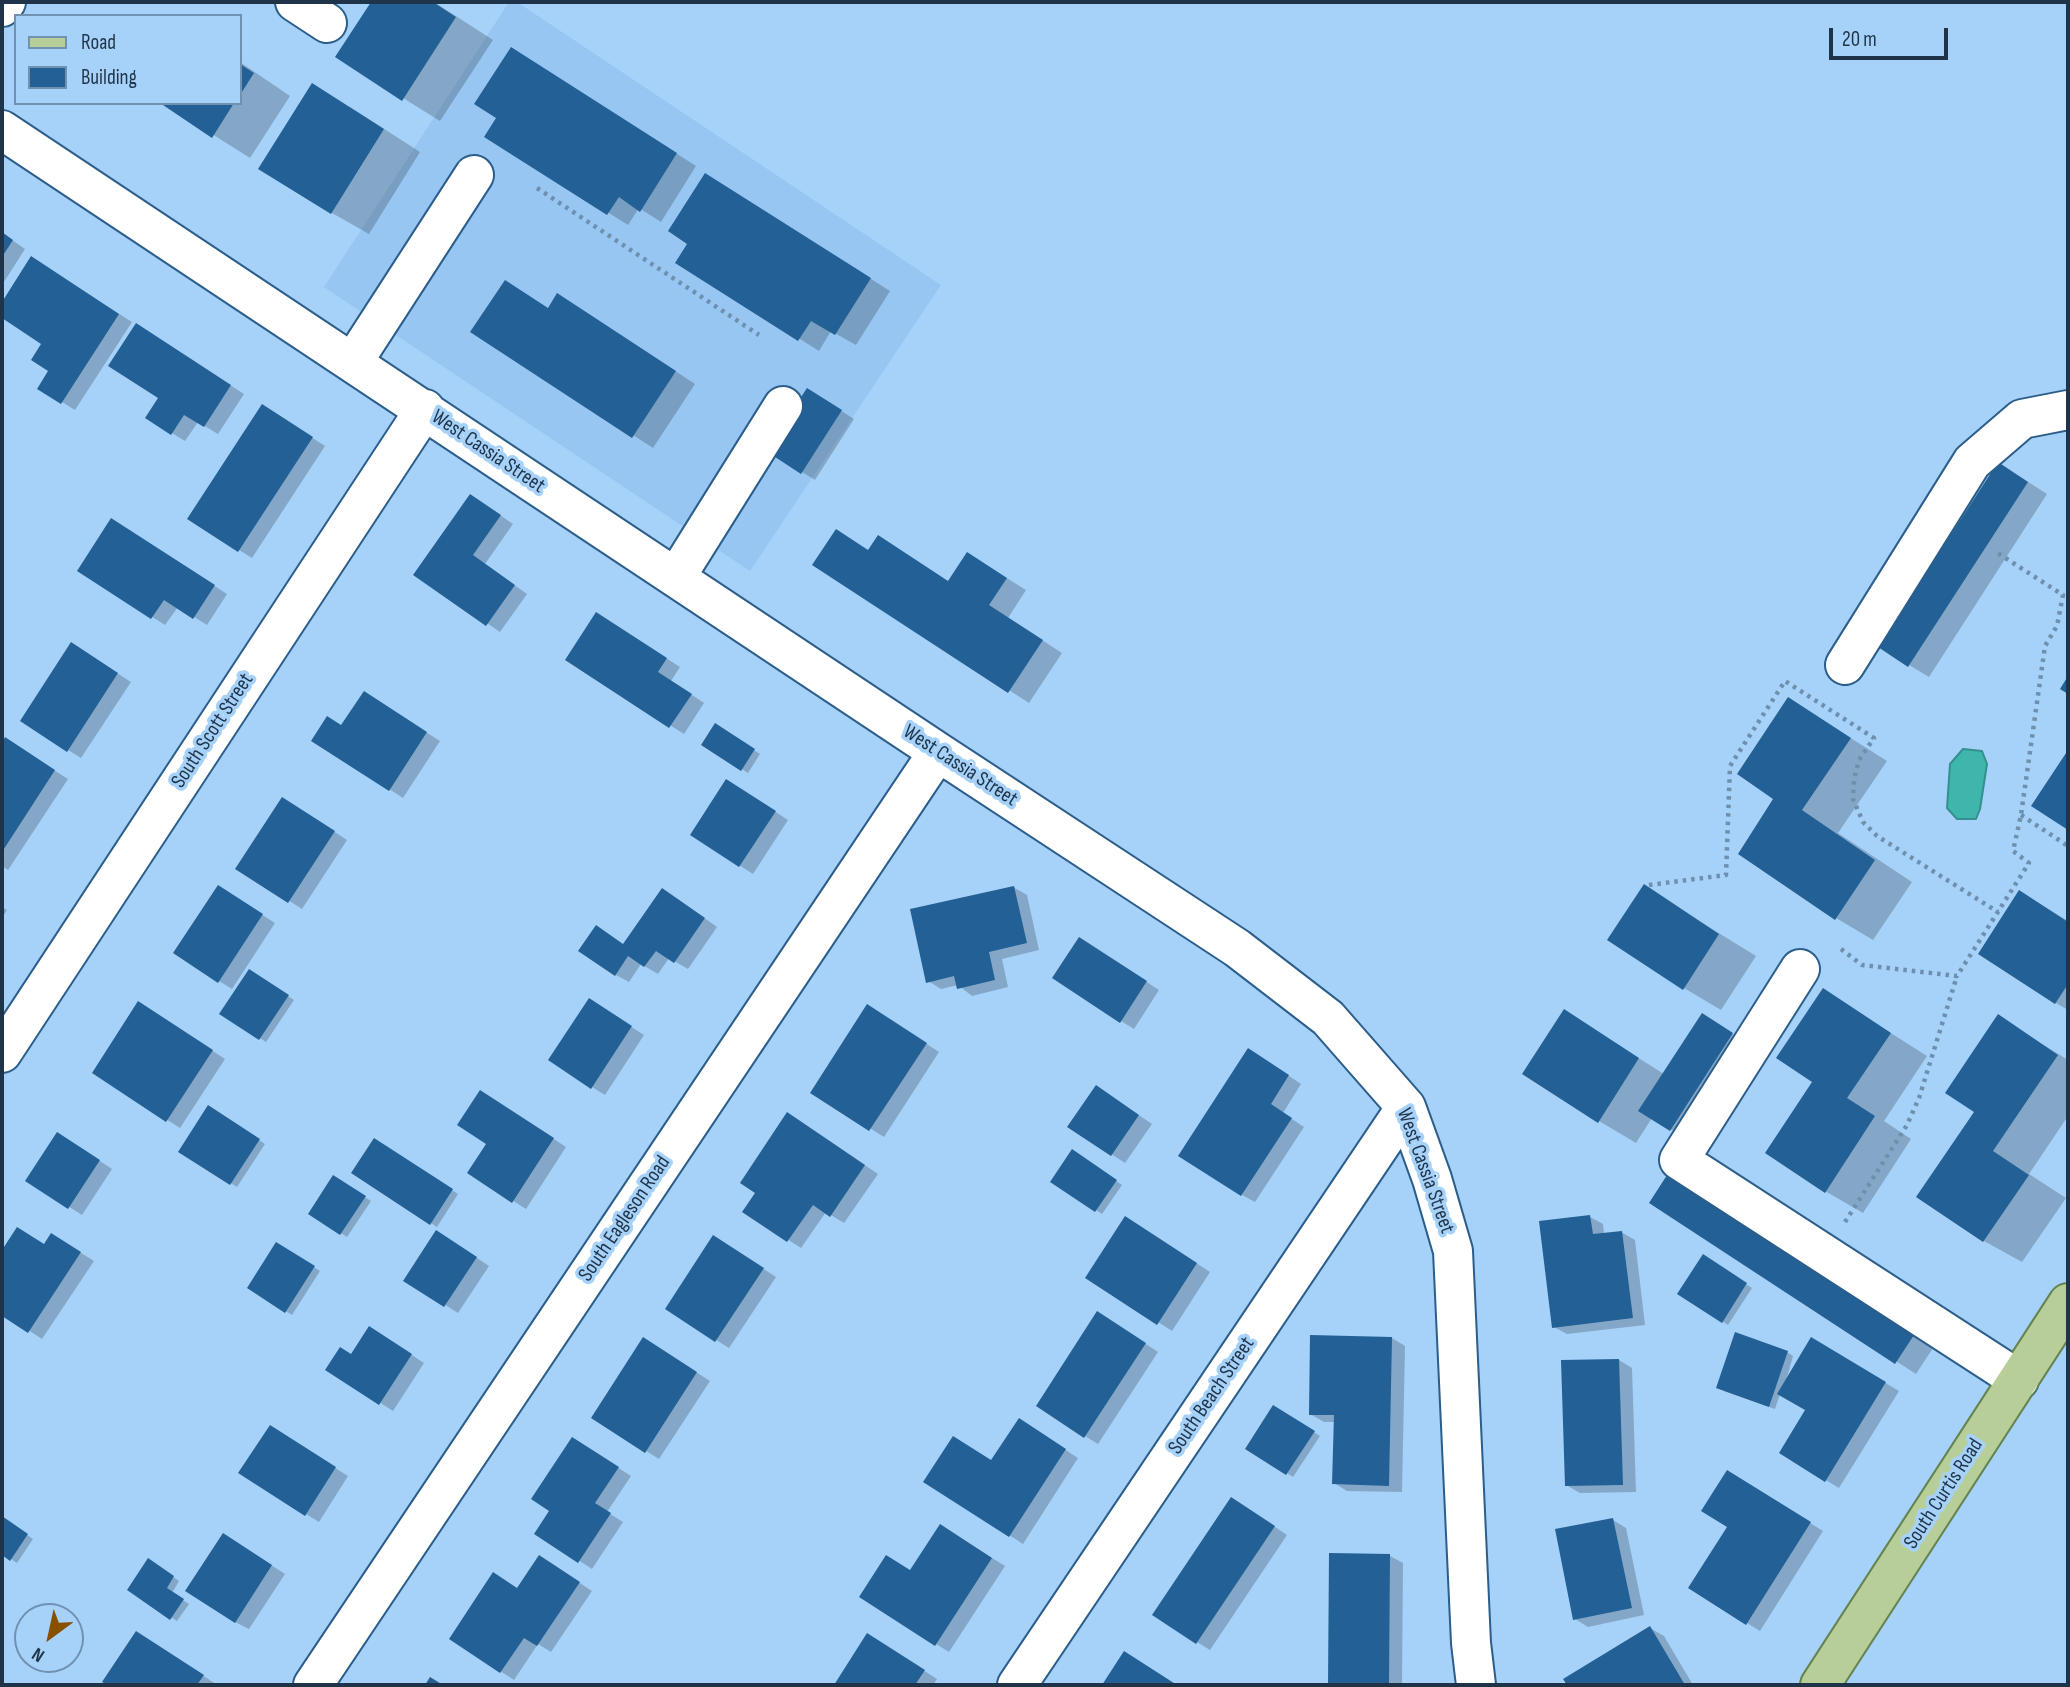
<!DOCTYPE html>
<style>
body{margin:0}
#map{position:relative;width:2070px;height:1687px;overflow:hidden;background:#a6d1f9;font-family:"Sofia Sans Condensed",sans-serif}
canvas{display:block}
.frame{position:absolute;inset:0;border:4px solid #1f3448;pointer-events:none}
.legend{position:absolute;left:14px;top:14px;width:228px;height:91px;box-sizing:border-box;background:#a6d1f9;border:2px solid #7092b2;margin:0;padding:9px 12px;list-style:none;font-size:21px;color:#1f3448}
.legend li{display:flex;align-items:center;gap:14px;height:35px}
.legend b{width:35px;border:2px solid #7092b2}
.north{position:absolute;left:14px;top:1603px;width:70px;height:70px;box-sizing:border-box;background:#a6d1f9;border:2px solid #7092b2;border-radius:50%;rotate:213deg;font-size:19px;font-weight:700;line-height:28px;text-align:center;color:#1f3448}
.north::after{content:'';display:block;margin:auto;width:24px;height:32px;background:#875100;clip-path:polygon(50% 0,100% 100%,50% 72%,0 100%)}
.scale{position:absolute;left:1829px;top:28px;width:119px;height:32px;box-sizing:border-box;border:4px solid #1f3448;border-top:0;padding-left:9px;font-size:21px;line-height:24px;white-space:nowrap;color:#1f3448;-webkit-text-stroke:5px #a6d1f9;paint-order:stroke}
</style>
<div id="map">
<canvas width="2070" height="1687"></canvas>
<div class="frame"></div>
<ul class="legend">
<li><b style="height:9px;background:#b8ce98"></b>Road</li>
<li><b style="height:19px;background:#226095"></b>Building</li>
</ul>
<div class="north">N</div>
<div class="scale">20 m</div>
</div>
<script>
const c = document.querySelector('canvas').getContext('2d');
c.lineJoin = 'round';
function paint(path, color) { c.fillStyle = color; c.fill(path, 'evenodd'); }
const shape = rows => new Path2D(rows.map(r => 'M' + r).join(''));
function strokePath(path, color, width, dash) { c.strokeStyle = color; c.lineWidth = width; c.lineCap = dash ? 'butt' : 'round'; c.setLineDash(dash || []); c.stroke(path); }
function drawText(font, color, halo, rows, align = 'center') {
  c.font = font + ' "Sofia Sans Condensed",sans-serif'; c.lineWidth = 7; c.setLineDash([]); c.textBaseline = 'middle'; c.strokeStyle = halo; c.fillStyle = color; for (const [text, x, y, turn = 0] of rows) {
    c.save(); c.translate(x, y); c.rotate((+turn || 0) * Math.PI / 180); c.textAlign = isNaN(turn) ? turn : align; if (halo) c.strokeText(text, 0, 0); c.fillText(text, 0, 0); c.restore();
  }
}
paint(shape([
 [509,2,517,2,941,285,750,571,324,287]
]), '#97c6f3');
const water = shape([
 [1963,749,1982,751,1987,764,1980,809,1976,819,1957,819,1947,808,1950,764,1963,749]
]);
paint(water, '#3eb6ac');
strokePath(water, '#358f8e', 2);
paint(shape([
 [373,2,434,2,493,40,440,121,337,57],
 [532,61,696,166,661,222,639,208,628,225,487,136],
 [240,62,290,96,250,158,163,103,240,103],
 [350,107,420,152,369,234,332,213],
 [726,187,890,291,856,345,831,331,819,351,678,262],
 [2,233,25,249,2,285],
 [32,259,132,322,75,410,62,402,44,343,2,316,2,305],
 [578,307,695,384,653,448,473,332],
 [150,333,244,394,218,434,198,422,185,441,147,418,161,397],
 [821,398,854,419,815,480,802,472],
 [275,414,325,446,252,558,239,550],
 [2019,476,2047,494,1929,677,1909,665],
 [484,504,513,524,485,564,527,594,500,632,416,574],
 [125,528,227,594,207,625,178,607,165,625,79,570],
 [869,551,949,582,968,554,1026,590,1008,618,1062,653,1029,703,815,565],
 [610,622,680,667,671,681,704,703,684,734,567,660],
 [84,652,131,682,81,758,68,750],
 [1789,699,1887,761,1838,833,1912,882,1873,940,1836,918,1776,799],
 [377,701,440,741,403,798,313,740,342,727],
 [715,725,760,754,748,773,703,744],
 [6,740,68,779,8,870,2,866,2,746],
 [740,789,788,820,753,874,692,835],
 [296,807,347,840,302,909,238,868],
 [1013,887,1027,895,1039,950,1002,959,1008,987,972,996,958,985,941,989,928,981],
 [1644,887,1756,956,1721,1010,1684,988],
 [2020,892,2068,921,2068,1010,2056,1003],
 [231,895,275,923,232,989,219,981],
 [676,898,717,927,688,969,669,958,658,974,641,964,629,982,616,975,625,946],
 [2,907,7,910,2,918],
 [1093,947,1159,990,1134,1029,1121,1021],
 [249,971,294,1000,266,1042,222,1014],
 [1823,990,1927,1056,1884,1121,1911,1139,1863,1213,1825,1191,1815,1082],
 [602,1008,644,1035,605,1095,592,1087],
 [152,1011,225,1059,180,1128,94,1073],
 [1565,1012,1664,1074,1715,1023,1745,1042,1684,1137,1652,1118,1636,1143,1599,1121],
 [881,1014,939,1052,884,1137,812,1092],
 [1999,1017,2068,1060,2068,1116,2029,1174,2066,1198,2022,1262,1984,1241,1919,1197,1977,1112],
 [1262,1058,1301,1084,1283,1113,1304,1127,1255,1202,1242,1195],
 [1109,1095,1152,1124,1125,1163,1070,1127],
 [493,1099,566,1147,526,1209,469,1173,488,1143],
 [209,1107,265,1144,237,1187,180,1151],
 [801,1122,878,1174,844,1223,826,1212,801,1248,745,1212],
 [375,1140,458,1194,437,1227,354,1173],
 [71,1142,112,1169,82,1215,28,1181],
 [1079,1155,1122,1185,1102,1214,1053,1182],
 [334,1178,371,1201,347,1237,311,1214],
 [1651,1203,1935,1345,1916,1374],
 [1590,1217,1603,1224,1604,1234,1621,1232,1635,1240,1645,1325,1567,1334,1554,1327],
 [1139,1226,1210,1272,1172,1331,1088,1277],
 [450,1240,489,1266,458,1313,406,1280],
 [65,1243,94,1261,42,1339,2,1313,2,1251],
 [277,1244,320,1271,292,1315,249,1288],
 [727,1245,776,1277,729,1348,667,1309],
 [1704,1257,1752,1288,1728,1325,1680,1294],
 [1111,1321,1158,1352,1098,1444,1085,1436],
 [383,1336,424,1363,393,1411,328,1369],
 [1392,1338,1405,1346,1402,1492,1347,1491,1334,1483,1335,1422,1324,1422,1310,1414],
 [1812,1339,1899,1391,1839,1488,1781,1453,1807,1410,1780,1394,1775,1409,1724,1391,1787,1352,1793,1356,1786,1381],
 [657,1347,710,1381,659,1459,593,1418],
 [1619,1360,1632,1368,1636,1492,1580,1493,1566,1485],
 [1274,1407,1320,1436,1293,1477,1247,1448],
 [1032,1428,1078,1458,1023,1544,926,1481,992,1462],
 [283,1435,348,1476,319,1522,306,1514],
 [586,1447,631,1476,607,1512,623,1522,592,1569,537,1533],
 [1741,1480,1823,1531,1760,1631,1747,1623,1730,1527],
 [1245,1507,1287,1535,1210,1650,1197,1642],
 [2,1518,33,1539,17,1563,2,1553],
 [1613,1520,1626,1528,1644,1615,1588,1627,1575,1619],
 [954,1534,1005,1566,949,1652,936,1644],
 [237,1543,285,1574,249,1629,235,1622],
 [1331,1555,1390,1556,1403,1563,1402,1685,1330,1685],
 [155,1564,179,1581,172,1593,189,1604,177,1621,129,1590],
 [552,1565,592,1591,551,1652,538,1644,514,1680,451,1639],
 [1650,1628,1664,1636,1693,1685,1569,1685,1565,1679],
 [868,1635,937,1679,933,1685,836,1685],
 [149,1641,216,1684,215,1685,111,1685,105,1681]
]), '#0003');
paint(shape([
 [371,2,433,2,456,17,402,101,335,57],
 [511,47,677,153,640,212,619,197,607,215,484,137,496,118,474,104],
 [240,64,254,73,240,95],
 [312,83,384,129,331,214,258,169],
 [160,103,234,103,212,138],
 [705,173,871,278,835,335,811,321,798,341,675,263,687,244,668,231],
 [2,232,13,240,2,257],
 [31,256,119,314,61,404,37,389,48,371,31,360,41,344,2,318,2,302],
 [505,280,548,308,557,293,676,371,632,438,470,332],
 [136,323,231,385,204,427,184,415,171,435,145,418,158,398,108,366],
 [807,388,842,410,801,474,766,451],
 [262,404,313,437,238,552,187,519],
 [1998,462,2028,482,1908,667,1878,647],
 [470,494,501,515,473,555,515,585,486,626,413,575],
 [111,518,215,585,193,619,164,600,151,619,77,571],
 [836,529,868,550,878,535,948,581,967,552,1007,578,989,605,1043,640,1008,693,812,565],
 [596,612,667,658,658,672,692,694,669,728,565,660],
 [71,642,118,673,67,752,20,721],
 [2068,676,2068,694,2060,689],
 [364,691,427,732,389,791,311,741,327,716,341,725],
 [1788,697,1851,738,1802,810,1875,860,1835,920,1738,854,1773,799,1737,774],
 [715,723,755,749,741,771,701,745],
 [5,737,55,770,2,852,2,743],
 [2068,750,2068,830,2031,806],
 [726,779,776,811,739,867,690,835],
 [282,797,335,831,288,903,235,869],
 [1644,884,1719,934,1683,990,1607,940],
 [218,885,263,914,218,983,173,953],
 [1014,886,1027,943,989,952,995,980,957,989,954,976,926,983,910,909],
 [662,888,705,918,674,963,656,951,644,967,628,956,615,976,578,951,596,925,623,944],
 [2019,890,2068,922,2068,984,2055,1004,1978,954],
 [1079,937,1147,981,1120,1023,1052,978],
 [249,969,289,995,259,1040,219,1014],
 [1823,988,1891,1033,1847,1098,1875,1116,1825,1193,1765,1153,1812,1082,1776,1058],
 [589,998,632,1026,591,1089,548,1060],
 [138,1001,213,1050,166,1122,92,1073],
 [867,1004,927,1043,869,1131,810,1093],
 [1564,1009,1639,1058,1598,1123,1522,1074],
 [1702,1013,1733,1033,1670,1131,1638,1111],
 [1998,1014,2058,1055,1993,1151,2029,1175,1983,1242,1916,1197,1974,1112,1945,1093],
 [1248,1048,1289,1075,1271,1104,1292,1118,1241,1196,1178,1156],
 [1096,1085,1139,1115,1111,1156,1067,1127],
 [480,1090,554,1138,512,1203,467,1173,486,1144,457,1125],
 [208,1105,260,1139,230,1185,178,1152],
 [787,1112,865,1165,830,1217,813,1205,787,1242,742,1212,755,1193,740,1183],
 [57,1132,100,1160,68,1209,25,1181],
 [374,1138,453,1189,430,1225,351,1173],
 [1072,1149,1117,1180,1095,1212,1050,1182],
 [1669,1172,1916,1332,1895,1364,1649,1203],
 [333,1175,366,1196,340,1235,308,1214],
 [1590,1215,1593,1234,1622,1231,1633,1318,1552,1328,1539,1221],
 [1125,1216,1197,1263,1157,1325,1085,1278],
 [17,1227,44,1244,51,1233,81,1252,28,1333,2,1316,2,1250],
 [436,1230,477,1257,444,1307,403,1281],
 [713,1235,764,1268,715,1342,665,1309],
 [276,1242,315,1266,285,1313,247,1288],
 [1703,1254,1747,1283,1722,1323,1677,1294],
 [1097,1311,1146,1343,1084,1438,1036,1406],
 [369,1326,412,1354,379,1405,325,1370,340,1347,351,1354],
 [1735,1332,1788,1351,1769,1407,1716,1388],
 [1310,1335,1392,1337,1389,1486,1332,1484,1334,1415,1309,1415],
 [643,1337,697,1372,645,1453,591,1418],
 [1811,1337,1886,1382,1825,1482,1779,1453,1805,1410,1777,1394],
 [1619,1359,1623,1485,1565,1486,1561,1360],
 [1273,1405,1315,1431,1286,1475,1245,1449],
 [1019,1418,1066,1449,1009,1537,923,1482,953,1436,991,1460],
 [270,1425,336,1467,305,1516,238,1473],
 [572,1437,619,1467,595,1503,611,1513,578,1563,534,1534,549,1511,531,1499],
 [1727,1470,1811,1522,1746,1625,1688,1588,1727,1527,1701,1511],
 [1231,1497,1275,1526,1196,1644,1152,1615],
 [2,1516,28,1534,10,1561,2,1555],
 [1613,1518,1632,1608,1573,1620,1555,1529],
 [940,1524,992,1558,935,1646,859,1597,886,1555,910,1570],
 [223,1533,272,1565,235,1623,185,1591],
 [1329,1553,1390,1554,1389,1685,1328,1685],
 [539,1555,580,1582,537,1646,524,1638,500,1673,449,1639,493,1572,517,1588],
 [148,1558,174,1576,167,1588,184,1599,170,1620,127,1590],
 [1650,1626,1685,1685,1567,1685,1563,1679],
 [136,1631,204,1675,197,1685,108,1685,102,1682],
 [867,1633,925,1670,915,1685,834,1685],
 [1124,1651,1177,1685,1102,1685],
 [430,1677,443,1685,425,1685]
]), '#226095');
const minor = shape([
 [295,2,327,23],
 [2,7,6,2],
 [2,130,938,752,1237,948,1328,1018,1406,1107,1432,1179,1453,1251,1471,1643,1476,1685],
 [353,362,474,175],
 [676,577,783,406],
 [1845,665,1972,462,2022,419,2068,410],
 [1800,969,1679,1160,2019,1380],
 [2,1053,425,409],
 [313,1685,938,752],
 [1017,1685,1406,1107]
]);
const major = shape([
 [1820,1685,2068,1303]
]);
strokePath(minor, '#2b5e8a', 42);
strokePath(major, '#648350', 42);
strokePath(shape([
 [537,188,759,335],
 [2021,815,2068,846],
 [1649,885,1726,875,1730,766,1785,681,1874,738,1859,760,1854,779,1853,799,1863,822,1877,836,1998,912],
 [1841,949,1862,965,1957,976,2029,863,2013,851,2021,815,2045,646,2057,626,2063,595,1996,552],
 [1845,1222,1907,1125,1919,1098,1957,976]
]), '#6e90af', 4.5, [3.5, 5]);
strokePath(minor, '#fff', 38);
strokePath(major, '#b8ce98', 38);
drawText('21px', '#1f3448', '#a6d1f9', [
 ["West Cassia Street",488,452,34],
 ["South Scott Street",213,731,-57],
 ["West Cassia Street",960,766,33],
 ["West Cassia Street",1425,1171,70],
 ["South Eagleson Road",625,1219,-56],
 ["South Beach Street",1212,1396,-56],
 ["South Curtis Road",1944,1494,-57]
]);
</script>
